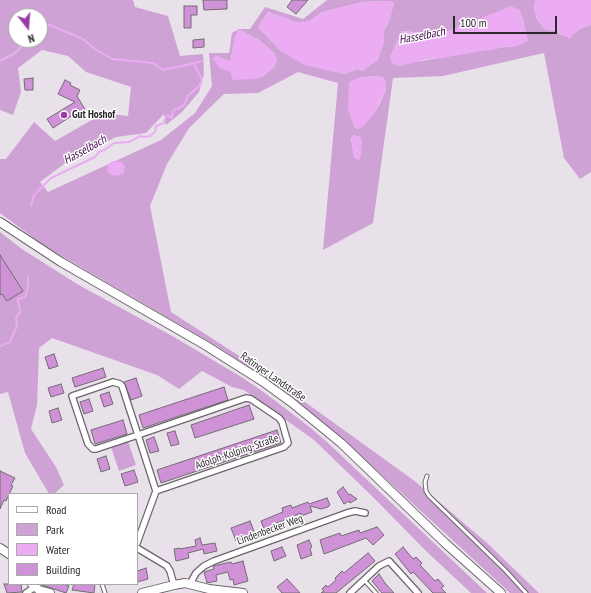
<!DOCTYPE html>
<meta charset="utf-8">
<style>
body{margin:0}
#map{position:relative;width:591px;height:593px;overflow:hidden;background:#e9e1ea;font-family:"PT Sans Narrow",sans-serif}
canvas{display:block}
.legend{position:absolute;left:8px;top:493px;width:130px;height:92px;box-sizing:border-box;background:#fff;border:1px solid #aaa9aa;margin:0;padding:5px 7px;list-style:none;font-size:12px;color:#2b282b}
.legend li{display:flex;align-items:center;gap:8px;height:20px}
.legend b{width:20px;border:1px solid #aaa9aa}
.north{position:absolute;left:8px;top:8px;width:40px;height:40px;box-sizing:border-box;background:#fff;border:1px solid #aaa9aa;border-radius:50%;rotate:163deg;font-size:11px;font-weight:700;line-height:16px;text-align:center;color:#2b282b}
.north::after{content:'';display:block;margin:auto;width:14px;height:18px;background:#993ca6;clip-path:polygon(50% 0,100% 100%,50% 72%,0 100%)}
.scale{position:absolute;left:453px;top:16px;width:104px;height:18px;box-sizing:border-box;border:2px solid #2b282b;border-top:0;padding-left:5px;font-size:12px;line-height:14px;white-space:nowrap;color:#2b282b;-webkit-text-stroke:3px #fff;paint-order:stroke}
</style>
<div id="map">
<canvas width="591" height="593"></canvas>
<ul class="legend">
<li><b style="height:5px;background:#fff"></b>Road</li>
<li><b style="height:11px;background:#cea2d4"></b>Park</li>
<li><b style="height:11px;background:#ebacf3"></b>Water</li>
<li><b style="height:11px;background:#cf92d7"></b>Building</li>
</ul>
<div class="north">N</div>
<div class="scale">100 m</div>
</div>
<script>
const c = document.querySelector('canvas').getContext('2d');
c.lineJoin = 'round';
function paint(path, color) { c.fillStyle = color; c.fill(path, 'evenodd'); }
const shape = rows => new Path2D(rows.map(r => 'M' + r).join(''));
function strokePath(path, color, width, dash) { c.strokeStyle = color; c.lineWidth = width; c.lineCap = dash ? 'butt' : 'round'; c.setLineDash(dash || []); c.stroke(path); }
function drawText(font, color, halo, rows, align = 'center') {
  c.font = font + ' "PT Sans Narrow",sans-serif'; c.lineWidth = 3; c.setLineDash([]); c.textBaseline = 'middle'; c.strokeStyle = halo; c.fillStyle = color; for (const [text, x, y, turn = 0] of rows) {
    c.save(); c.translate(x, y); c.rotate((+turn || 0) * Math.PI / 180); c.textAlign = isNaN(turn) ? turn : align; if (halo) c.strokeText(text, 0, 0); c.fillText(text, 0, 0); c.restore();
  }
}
paint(shape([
 [0,0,133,0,135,7,168,16,180,56,203,54,204,74,199,92,182,112,166,125,164,114,146,133,116,137,64,164,40,182,48,192,161,140,195,113,212,86,209,53,229,53,232,33,239,29,250,29,265,7,303,19,327,0,538,0,535,1,534,8,537,19,544,29,555,31,562,35,573,34,581,28,591,25,591,172,580,179,564,158,544,53,443,76,393,78,373,223,323,250,338,83,298,72,258,93,224,94,189,128,167,164,150,206,171,312,255,366,416,482,487,543,539,593,510,593,349,445,299,403,258,373,215,345,46,247,0,213,0,159,6,159,34,122,55,141,104,113,128,116,131,87,86,72,68,56,42,50,18,68,21,92,13,115,0,110],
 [381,1,391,1,394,3,389,21,384,31,384,42,377,61,370,65,363,71,357,69,344,74,281,51,258,27,268,12,299,23,310,21,322,12,363,2],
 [519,10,524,22,517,46,505,47,415,62,390,57,402,31,423,33,449,31],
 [16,16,40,16,40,40,16,40],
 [240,30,259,40,275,54,275,66,262,77,230,71,220,68,217,56,226,60,231,60,232,52],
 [377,76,384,78,386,90,379,105,372,116,357,78],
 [354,135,361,138,361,145,360,159,355,158,354,156,351,139],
 [0,232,22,249,77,284,174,337,243,378,265,393,312,429,328,443,487,593,471,593,425,550,374,498,314,440,244,390,232,387,202,371,179,389,157,375,52,338,39,348,37,405,31,429,56,467,64,485,54,494,49,494,25,453,8,392,0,394],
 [128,441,136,465,119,471,111,447]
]), '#cea2d4');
paint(shape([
 [538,0,591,0,591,25,581,28,573,34,570,39,555,31,544,29,537,19,534,8,535,1],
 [381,1,391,1,394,3,389,21,384,31,384,42,377,61,370,65,363,71,356,69,344,74,304,65,281,51,258,27,268,12,299,23,310,21,322,12,363,2],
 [511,6,519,10,524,22,528,41,517,46,505,47,441,58,428,59,400,66,392,64,390,57,402,31,423,33,449,31],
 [238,30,240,30,259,40,275,54,277,60,275,66,262,77,255,79,233,80,230,71,220,68,212,58,217,56,226,60,231,60,234,40],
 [377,76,384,78,386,81,386,90,374,113,363,127,358,129,354,127,348,110,349,82,357,78],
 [354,135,361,138,362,142,360,159,358,160,355,158,351,142,353,136],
 [113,161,122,162,125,167,123,174,114,176,108,173,107,169,108,164]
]), '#ebacf3');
strokePath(shape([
 [40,26,45,23,83,39,95,49,112,59,153,63,163,70,195,63],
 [0,61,15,53,28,40],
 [31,206,34,195,51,178,95,157,99,152,106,149,114,143,129,142,140,136,144,137,150,136,155,132,156,126,164,123,166,116,168,115,172,118,173,111,184,105,188,96,200,85,202,79,195,66,195,63,201,61],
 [0,346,10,342,17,326,16,318,20,312,18,299,25,297,28,287,28,277]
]), '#ebacf3', 2);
const building = shape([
 [203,0,227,0,227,9,204,10,203,0],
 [292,0,308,0,296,14,287,7,292,0],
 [184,6,197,6,197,15,191,15,191,28,184,28,184,6],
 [204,39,204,47,193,48,193,40,204,39],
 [33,78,33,90,25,90,24,79,33,78],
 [65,80,71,83,70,85,80,90,77,96,86,111,78,116,76,113,53,128,47,119,75,102,58,94,65,80],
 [0,255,23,291,7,301,2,294,0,295,0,255],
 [54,354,58,366,49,369,45,357,54,354],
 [103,368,106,377,75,387,72,378,103,368],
 [136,378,142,396,131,400,124,382,136,378],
 [61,384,64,393,51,397,48,388,61,384],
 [224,387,228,400,143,428,139,415,224,387],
 [109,392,113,404,104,407,100,395,109,392],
 [89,399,93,411,84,414,80,402,89,399],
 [249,405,254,419,195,438,191,425,249,405],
 [58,408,62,420,52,423,49,411,58,408],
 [123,420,127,434,95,444,91,430,123,420],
 [277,430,281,443,161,483,157,470,277,430],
 [175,431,179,444,171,446,167,433,175,431],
 [154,437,159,451,150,453,146,440,154,437],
 [106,456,110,469,101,472,97,459,106,456],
 [134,470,138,482,125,486,121,474,134,470],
 [0,471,15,478,11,485,13,486,6,501,4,500,0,509,0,471],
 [343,487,349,495,350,494,357,499,350,503,349,501,344,504,337,492,343,487],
 [327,498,330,505,328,507,321,509,310,506,312,512,301,516,301,513,277,523,278,525,264,529,261,521,283,512,282,508,291,505,292,508,308,502,309,504,327,498],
 [250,521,255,534,236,541,231,528,250,521],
 [377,527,384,535,373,545,366,538,324,554,320,540,340,533,341,536,359,530,360,533,377,527],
 [200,538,202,545,215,543,217,551,204,554,203,549,188,553,189,558,176,561,174,549,180,548,180,549,196,546,195,540,200,538],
 [309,540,312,547,310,549,312,555,301,559,297,545,309,540],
 [282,547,286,556,274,561,271,551,282,547],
 [403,547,413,559,416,557,422,563,420,565,435,581,438,579,444,586,441,588,446,593,433,593,413,572,411,574,395,554,403,547],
 [368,553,375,561,369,566,336,593,321,593,324,591,322,589,326,585,328,587,336,580,335,578,342,571,344,573,368,553],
 [243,561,248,581,234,585,233,579,230,580,228,572,216,575,217,581,207,583,204,572,214,569,213,566,231,562,232,564,243,561],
 [146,568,148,579,137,582,137,571,146,568],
 [379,574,385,583,394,593,382,593,372,581,379,574],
 [287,579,290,582,300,593,282,593,277,587,287,579],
 [4,584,21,584,22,592,7,593,4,584],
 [43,584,64,584,69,586,66,593,42,585,43,584],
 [74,584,95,584,94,593,72,590,74,584]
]);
paint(building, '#cf92d7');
strokePath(building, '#736c74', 1);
const lane = shape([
 [427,476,425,482,426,491,429,496,505,570,526,593],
 [364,580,376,593],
 [102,584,105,593]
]);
const street = shape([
 [113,382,120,384,122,386,138,435,96,449,93,449,88,444,72,396,113,382],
 [137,543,156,491,138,435,246,398,251,399,279,418,282,422,288,443,284,447,156,491],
 [137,548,167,566,170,571,174,585],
 [190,584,196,573,204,566,214,561,347,513,355,511,365,513],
 [26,593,35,587],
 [350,593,379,566,389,561,418,593]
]);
const secondary = shape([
 [0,222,61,262,205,345,262,381,291,402,341,443,445,543,501,593],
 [0,548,9,554],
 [32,584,39,590,50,593],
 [142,593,174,585,185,583,209,589,243,593]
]);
strokePath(lane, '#6c656c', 5);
strokePath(street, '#6c656c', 8);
strokePath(secondary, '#6c656c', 10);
strokePath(lane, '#fff', 3);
strokePath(street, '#fff', 5.5);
strokePath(secondary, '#fff', 8);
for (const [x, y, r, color] of [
 [64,115,4,"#993ca6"]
]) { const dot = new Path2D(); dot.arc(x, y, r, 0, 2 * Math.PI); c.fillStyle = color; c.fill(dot); strokePath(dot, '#fff', 1.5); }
drawText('bold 11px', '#2b282b', '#fff', [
 ["Gut Hoshof",72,115]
], 'left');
drawText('11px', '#2b282b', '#fff', [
 ["Ratinger Landstraße",273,377,35],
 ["Adolph-Kolping-Straße",237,452,-19],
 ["Lindenbecker Weg",270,530,-20]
]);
drawText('italic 12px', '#450c4c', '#fff', [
 ["Hasselbach",422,36,-11],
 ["Hasselbach",85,150,-29]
]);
</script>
